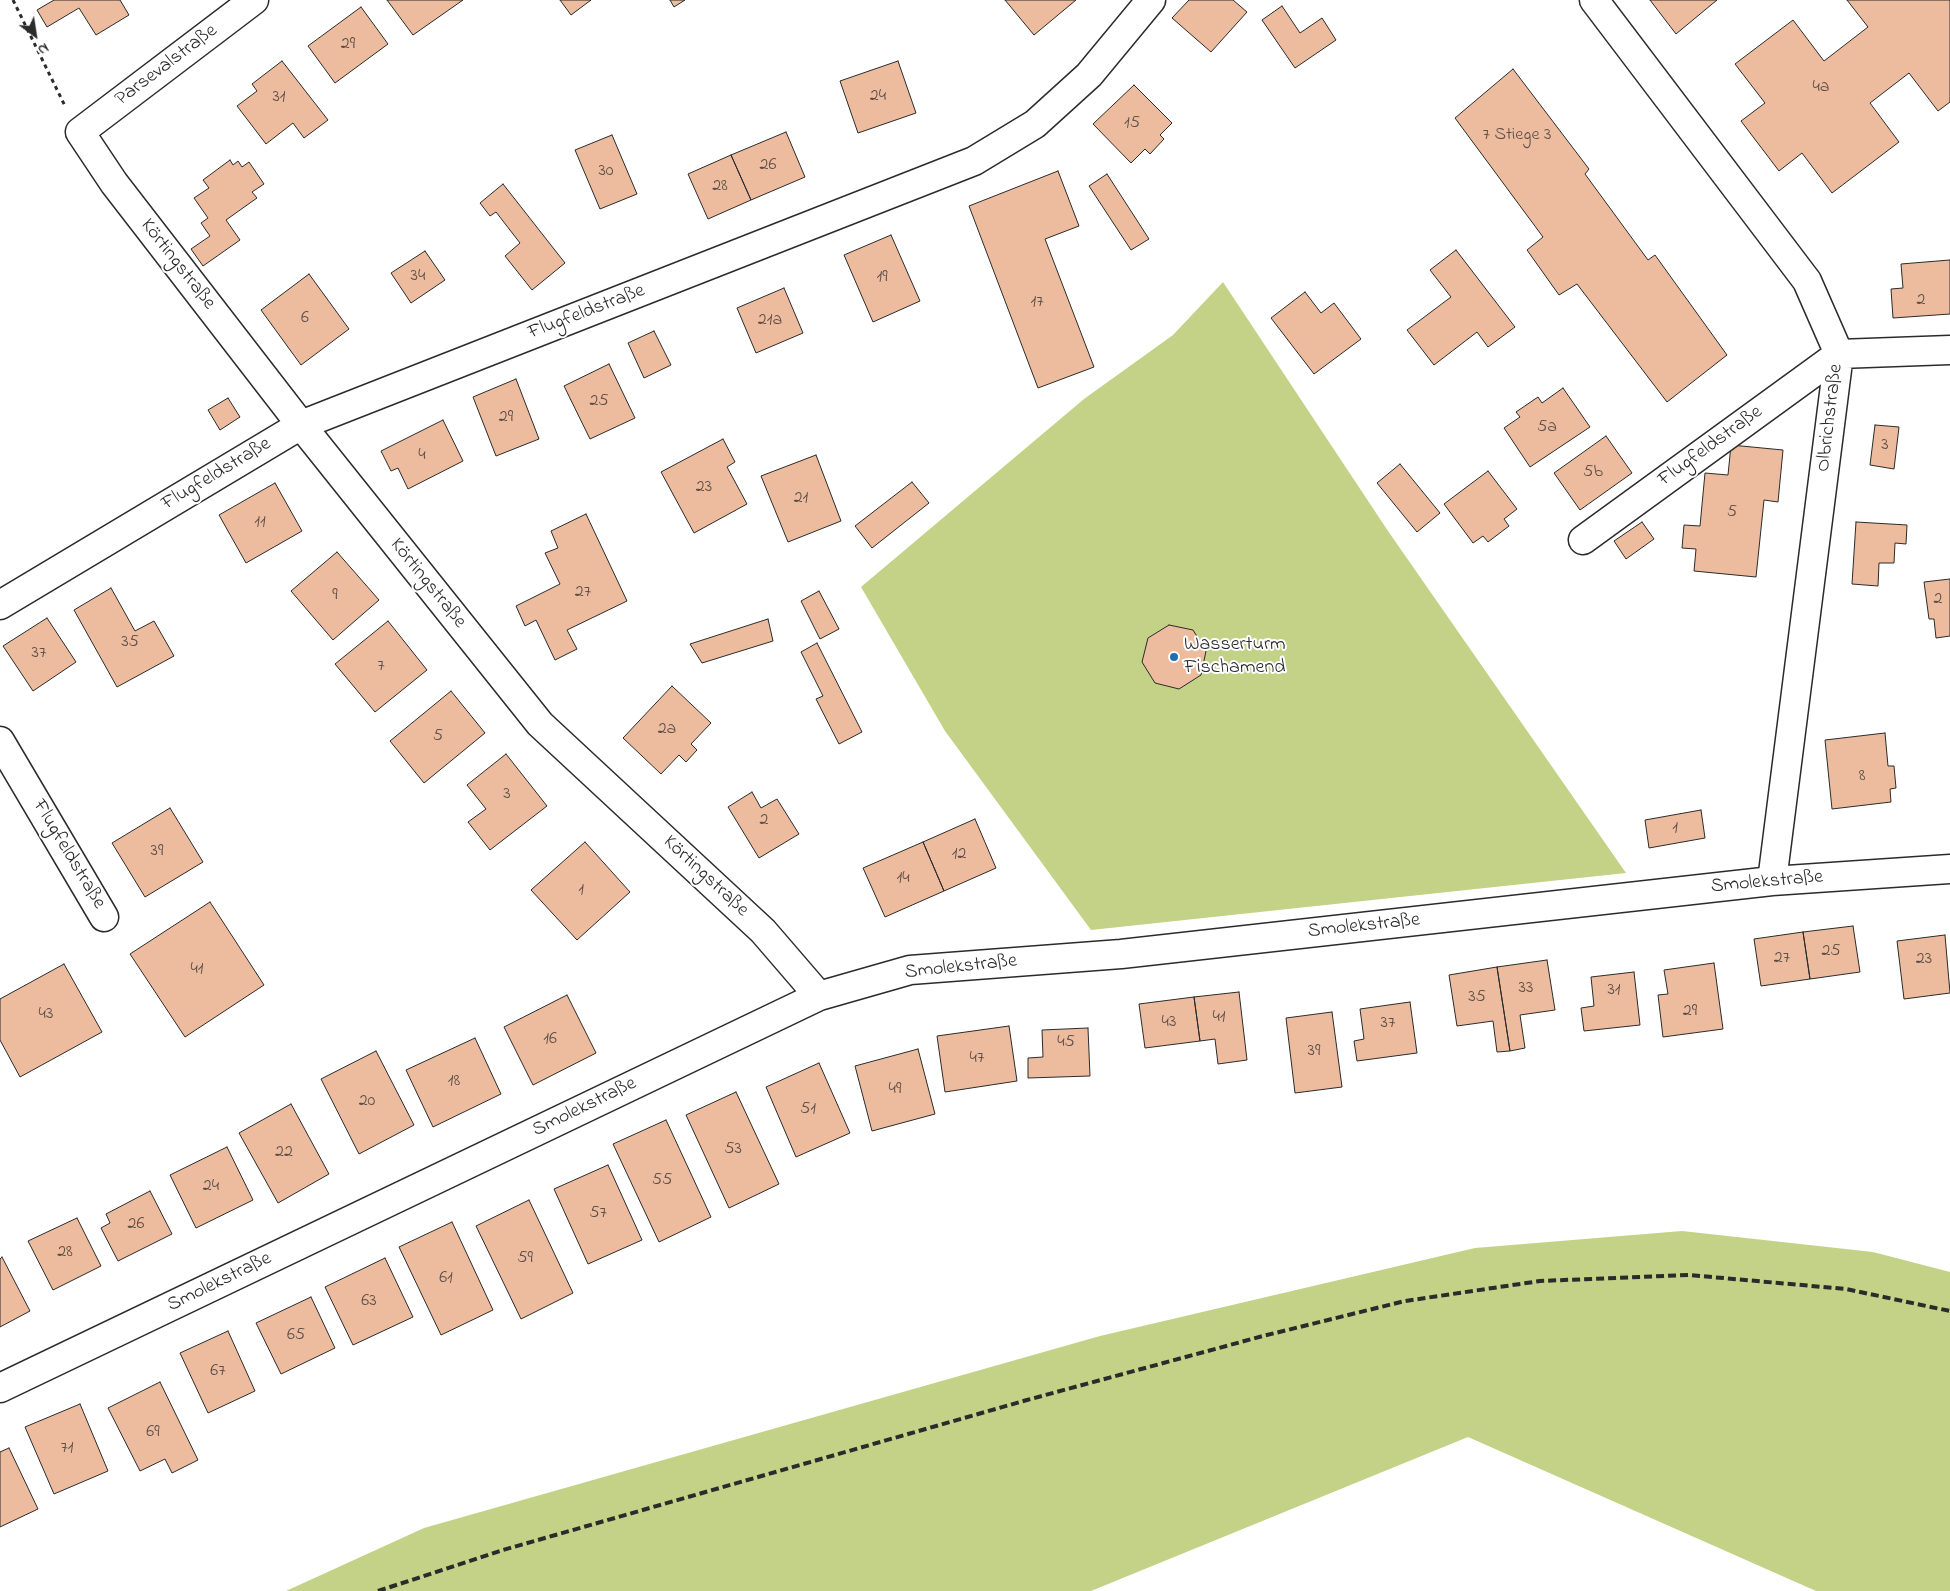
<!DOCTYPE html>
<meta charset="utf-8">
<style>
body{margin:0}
#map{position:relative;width:1950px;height:1591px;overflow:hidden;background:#fff;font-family:"Indie Flower",sans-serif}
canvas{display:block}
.north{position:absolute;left:10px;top:10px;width:50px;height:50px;-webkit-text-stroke:4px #fff;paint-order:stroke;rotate:149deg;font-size:14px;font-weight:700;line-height:20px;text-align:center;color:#2b2b2b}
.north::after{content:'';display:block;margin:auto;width:18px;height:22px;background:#2b2b2b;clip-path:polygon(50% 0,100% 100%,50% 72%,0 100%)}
</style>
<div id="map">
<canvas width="1950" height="1591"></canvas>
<div class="north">N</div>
</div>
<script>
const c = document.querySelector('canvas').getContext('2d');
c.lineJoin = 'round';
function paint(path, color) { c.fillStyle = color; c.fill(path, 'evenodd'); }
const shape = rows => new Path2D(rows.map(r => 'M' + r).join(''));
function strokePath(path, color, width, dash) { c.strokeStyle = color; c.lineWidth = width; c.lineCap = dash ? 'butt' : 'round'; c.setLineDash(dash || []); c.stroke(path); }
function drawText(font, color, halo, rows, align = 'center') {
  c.font = font + ' "Indie Flower",sans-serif'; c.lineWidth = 4; c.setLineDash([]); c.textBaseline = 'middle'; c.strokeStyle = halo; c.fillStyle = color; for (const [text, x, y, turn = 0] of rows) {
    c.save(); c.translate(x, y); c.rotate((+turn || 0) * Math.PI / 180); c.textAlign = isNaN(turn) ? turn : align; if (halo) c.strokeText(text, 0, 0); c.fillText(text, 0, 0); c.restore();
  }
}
paint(shape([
 [1223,282,1388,531,1626,873,1091,930,945,731,861,587,1084,399,1173,335],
 [1682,1231,1873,1252,1950,1272,1950,1591,1816,1591,1468,1437,1091,1591,286,1591,424,1528,1100,1336,1475,1248]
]), '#c3d287');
const building = shape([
 [54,0,120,0,129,15,96,35,79,8,47,27,37,10,54,0],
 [387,0,463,0,413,35,387,0],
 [560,0,591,0,571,15,560,0],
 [670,0,685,0,674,7,670,0],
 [1005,0,1076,0,1034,35,1005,0],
 [1189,0,1233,0,1247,12,1211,52,1172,18,1189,0],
 [1650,0,1717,0,1676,34,1650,0],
 [1847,0,1950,0,1950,102,1938,111,1909,73,1870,103,1899,142,1832,193,1802,153,1779,171,1741,121,1765,103,1735,64,1793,20,1824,61,1868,27,1847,0],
 [1282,6,1300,33,1322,18,1336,40,1295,68,1262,20,1282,6],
 [361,7,388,44,335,83,308,46,361,7],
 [282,61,328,120,304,138,293,123,266,144,237,106,257,91,252,84,282,61],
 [898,61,916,113,858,133,840,81,898,61],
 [1513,69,1589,169,1585,174,1648,260,1655,255,1727,355,1667,402,1577,284,1559,295,1527,250,1543,237,1455,118,1513,69],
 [1134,85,1172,123,1160,135,1164,139,1150,154,1145,149,1131,163,1093,124,1134,85],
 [786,132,805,177,751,200,731,155,786,132],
 [612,135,637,194,600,209,575,150,612,135],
 [731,155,751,200,708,219,688,174,731,155],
 [230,160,233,165,238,161,242,167,249,162,264,184,252,192,257,198,226,220,240,240,203,266,191,249,210,236,201,223,208,218,194,198,209,188,203,180,230,160],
 [1058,171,1079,226,1045,239,1094,367,1038,388,969,206,1058,171],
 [1107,174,1149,239,1131,250,1089,186,1107,174],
 [503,184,565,263,532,290,505,256,520,243,496,212,490,216,480,203,503,184],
 [891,235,920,301,873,322,844,255,891,235],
 [1456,250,1515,327,1488,347,1477,332,1434,365,1407,330,1451,297,1430,270,1456,250],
 [425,251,445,280,411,303,391,273,425,251],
 [1950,260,1950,314,1893,318,1891,289,1903,288,1901,264,1950,260],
 [309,274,349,329,301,365,261,310,309,274],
 [784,288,803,333,756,353,737,308,784,288],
 [1305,292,1321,313,1334,303,1361,339,1314,374,1271,318,1305,292],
 [654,331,671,365,644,378,628,343,654,331],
 [609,364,635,418,590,439,564,386,609,364],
 [516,379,539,439,496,456,473,397,516,379],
 [1563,388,1590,427,1530,467,1504,428,1520,417,1516,412,1538,397,1542,403,1563,388],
 [228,398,240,417,220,430,208,410,228,398],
 [443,420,463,461,408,489,398,468,391,471,381,451,443,420],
 [1875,425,1899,427,1894,469,1870,465,1875,425],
 [1606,436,1632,473,1580,510,1554,473,1606,436],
 [723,439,735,462,727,467,747,504,694,533,661,472,723,439],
 [1731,445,1783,450,1778,502,1764,500,1756,577,1694,571,1696,549,1682,548,1684,525,1700,526,1705,473,1728,475,1731,445],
 [816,455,841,521,788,542,761,476,816,455],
 [1400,464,1440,513,1417,532,1377,483,1400,464],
 [1488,471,1517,509,1504,519,1509,526,1488,542,1483,536,1473,543,1444,504,1488,471],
 [912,482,929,503,872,548,855,526,912,482],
 [275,483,302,531,246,563,219,515,275,483],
 [586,514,627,601,567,630,577,649,555,660,536,620,525,626,516,606,560,584,545,553,558,548,551,531,586,514],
 [1642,522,1654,539,1626,559,1614,541,1642,522],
 [1856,522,1907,525,1906,544,1895,543,1894,563,1879,563,1878,586,1852,584,1856,522],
 [337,552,379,600,333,640,291,591,337,552],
 [1950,579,1950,636,1936,638,1934,619,1929,619,1924,582,1950,579],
 [111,588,135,631,154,621,174,656,117,687,74,610,111,588],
 [819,591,839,629,820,639,801,601,819,591],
 [47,618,76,662,33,691,3,646,47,618],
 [768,619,773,641,702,663,690,644,768,619],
 [388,621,427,670,375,712,335,664,388,621],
 [1169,625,1193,630,1206,651,1201,675,1179,689,1155,683,1142,662,1148,638,1169,625],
 [817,643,862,732,839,744,816,699,823,696,801,652,817,643],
 [672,686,711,723,691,744,697,750,686,762,679,755,661,774,623,738,672,686],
 [451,691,485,733,424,783,390,741,451,691],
 [1885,733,1888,766,1894,766,1896,788,1890,789,1891,802,1832,809,1825,740,1885,733],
 [506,754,547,806,490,850,468,822,486,809,467,785,506,754],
 [752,792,761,808,777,799,799,834,759,858,728,807,752,792],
 [170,808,203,862,145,897,112,843,170,808],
 [1701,810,1705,838,1649,848,1645,820,1701,810],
 [975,819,996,868,944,891,923,842,975,819],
 [585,842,630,892,577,940,531,890,585,842],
 [923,842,944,891,885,917,863,868,923,842],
 [210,902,264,985,185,1037,130,954,210,902],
 [1853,926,1860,972,1810,979,1803,932,1853,926],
 [1803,932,1810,979,1761,986,1754,939,1803,932],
 [1945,935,1950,993,1904,999,1897,941,1945,935],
 [1547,960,1555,1010,1520,1015,1525,1048,1510,1051,1497,967,1547,960],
 [1714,963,1723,1029,1663,1037,1658,995,1668,994,1664,970,1714,963],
 [64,964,102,1032,20,1077,0,1040,0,999,64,964],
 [1497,967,1510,1051,1497,1052,1493,1021,1457,1026,1449,975,1497,967],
 [1634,972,1640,1025,1584,1031,1581,1008,1594,1006,1591,977,1634,972],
 [1239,992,1247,1060,1218,1064,1215,1039,1200,1041,1194,997,1239,992],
 [567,995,596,1053,533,1085,504,1027,567,995],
 [1194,997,1200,1041,1145,1048,1139,1004,1194,997],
 [1410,1002,1417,1053,1357,1061,1354,1041,1364,1039,1360,1009,1410,1002],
 [1332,1012,1342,1087,1295,1093,1286,1018,1332,1012],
 [1009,1026,1017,1081,945,1092,937,1036,1009,1026],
 [1088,1028,1090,1076,1028,1078,1028,1058,1043,1057,1042,1030,1088,1028],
 [475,1038,501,1094,433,1127,406,1070,475,1038],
 [918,1049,935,1114,872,1131,855,1066,918,1049],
 [376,1051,414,1125,359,1154,321,1079,376,1051],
 [819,1063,850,1133,796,1157,766,1087,819,1063],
 [736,1092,779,1184,729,1208,686,1115,736,1092],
 [291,1104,329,1174,278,1203,239,1133,291,1104],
 [666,1120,711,1217,659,1242,613,1144,666,1120],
 [227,1147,253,1200,196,1228,170,1175,227,1147],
 [608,1165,642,1240,588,1264,554,1189,608,1165],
 [150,1191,172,1234,118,1261,101,1228,110,1223,106,1214,150,1191],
 [529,1200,573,1293,521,1319,476,1226,529,1200],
 [77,1218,101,1266,53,1290,28,1241,77,1218],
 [452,1222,493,1310,441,1335,399,1247,452,1222],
 [2,1257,30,1311,0,1327,0,1259,2,1257],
 [385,1258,413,1317,353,1345,325,1287,385,1258],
 [311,1297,335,1348,281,1374,256,1323,311,1297],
 [228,1331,255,1391,208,1413,180,1353,228,1331],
 [160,1382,198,1460,172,1473,165,1459,140,1471,108,1408,160,1382],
 [80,1404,108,1471,54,1494,25,1427,80,1404],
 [9,1448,38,1509,0,1527,0,1452,9,1448]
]);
paint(building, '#edbc9e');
strokePath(building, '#2b2b2b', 1);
const street = shape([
 [254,0,80,132,114,183,301,425,540,724,763,931,819,996],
 [1594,0,1807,281,1839,354,1772,881],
 [1583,540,1839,354,1950,350],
 [0,605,301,425,974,161,1035,124,1089,75,1151,0],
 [0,741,104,917],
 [0,1388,819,996,910,970,1121,954,1772,881,1950,869]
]);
strokePath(street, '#2b2b2b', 31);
strokePath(shape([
 [13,0,65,106]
]), '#2b2b2b', 3, [4, 4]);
strokePath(street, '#fff', 28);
strokePath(shape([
 [378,1591,503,1550,1027,1400,1263,1336,1405,1301,1540,1281,1689,1275,1846,1289,1950,1311]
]), '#2b2b2b', 4, [8, 4]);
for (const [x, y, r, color] of [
 [1174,657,5,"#1f6fb2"]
]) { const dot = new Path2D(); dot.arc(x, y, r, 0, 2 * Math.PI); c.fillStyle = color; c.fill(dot); strokePath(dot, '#fff', 2); }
drawText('18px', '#5c4f48', null, [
 ["29",348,45],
 ["4a",1821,88],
 ["24",878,97],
 ["31",279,98],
 ["15",1132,124],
 ["7 Stiege 3",1517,136],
 ["26",768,166],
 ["30",606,172],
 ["28",720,187],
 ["34",418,277],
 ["19",882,278],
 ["2",1921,301],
 ["17",1037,303],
 ["6",305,319],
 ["21a",770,321],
 ["25",599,402],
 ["29",506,418],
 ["5a",1547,428],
 ["3",1885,446],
 ["4",422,456],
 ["5b",1593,473],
 ["23",704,488],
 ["21",801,499],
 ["5",1732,513],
 ["11",260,523],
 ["27",583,593],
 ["9",335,596],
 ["2",1938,600],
 ["35",130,643],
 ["37",39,654],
 ["7",381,667],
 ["2a",667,730],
 ["5",438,737],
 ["8",1862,777],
 ["3",507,795],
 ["2",764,821],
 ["1",1675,829],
 ["39",157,852],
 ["12",959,855],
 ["14",903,879],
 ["1",581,891],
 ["25",1831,952],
 ["27",1782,959],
 ["23",1924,960],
 ["41",197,970],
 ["33",1526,989],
 ["31",1614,991],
 ["35",1477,998],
 ["29",1690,1012],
 ["43",46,1015],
 ["41",1219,1018],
 ["43",1169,1023],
 ["37",1388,1024],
 ["16",550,1040],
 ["45",1066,1043],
 ["39",1314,1052],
 ["47",977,1059],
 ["18",454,1082],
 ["49",895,1090],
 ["20",367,1102],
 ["51",808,1110],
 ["53",733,1150],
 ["22",284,1153],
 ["55",662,1181],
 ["24",211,1187],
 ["57",598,1214],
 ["26",136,1225],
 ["28",65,1253],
 ["59",525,1259],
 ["61",446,1279],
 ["63",369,1302],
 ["65",296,1336],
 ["67",218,1372],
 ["69",153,1433],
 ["71",67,1449]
]);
drawText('20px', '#2b2b2b', '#fff', [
 ["Parsevalstraße",167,66,-37],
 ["Körtingstraße",177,265,52],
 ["Flugfeldstraße",587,313,-21],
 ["Olbrichstraße",1831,418,-83],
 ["Flugfeldstraße",1711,447,-36],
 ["Flugfeldstraße",217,475,-31],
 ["Körtingstraße",427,584,51],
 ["Flugfeldstraße",68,855,59],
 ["Körtingstraße",705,877,43],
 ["Smolekstraße",1767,883,-5],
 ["Smolekstraße",1364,927,-6],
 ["Smolekstraße",961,968,-6],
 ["Smolekstraße",585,1108,-26],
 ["Smolekstraße",220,1283,-26]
]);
drawText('20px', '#2b2b2b', '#fff', [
 ["Wasserturm",1184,646],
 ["Fischamend",1184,669]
], 'left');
</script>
